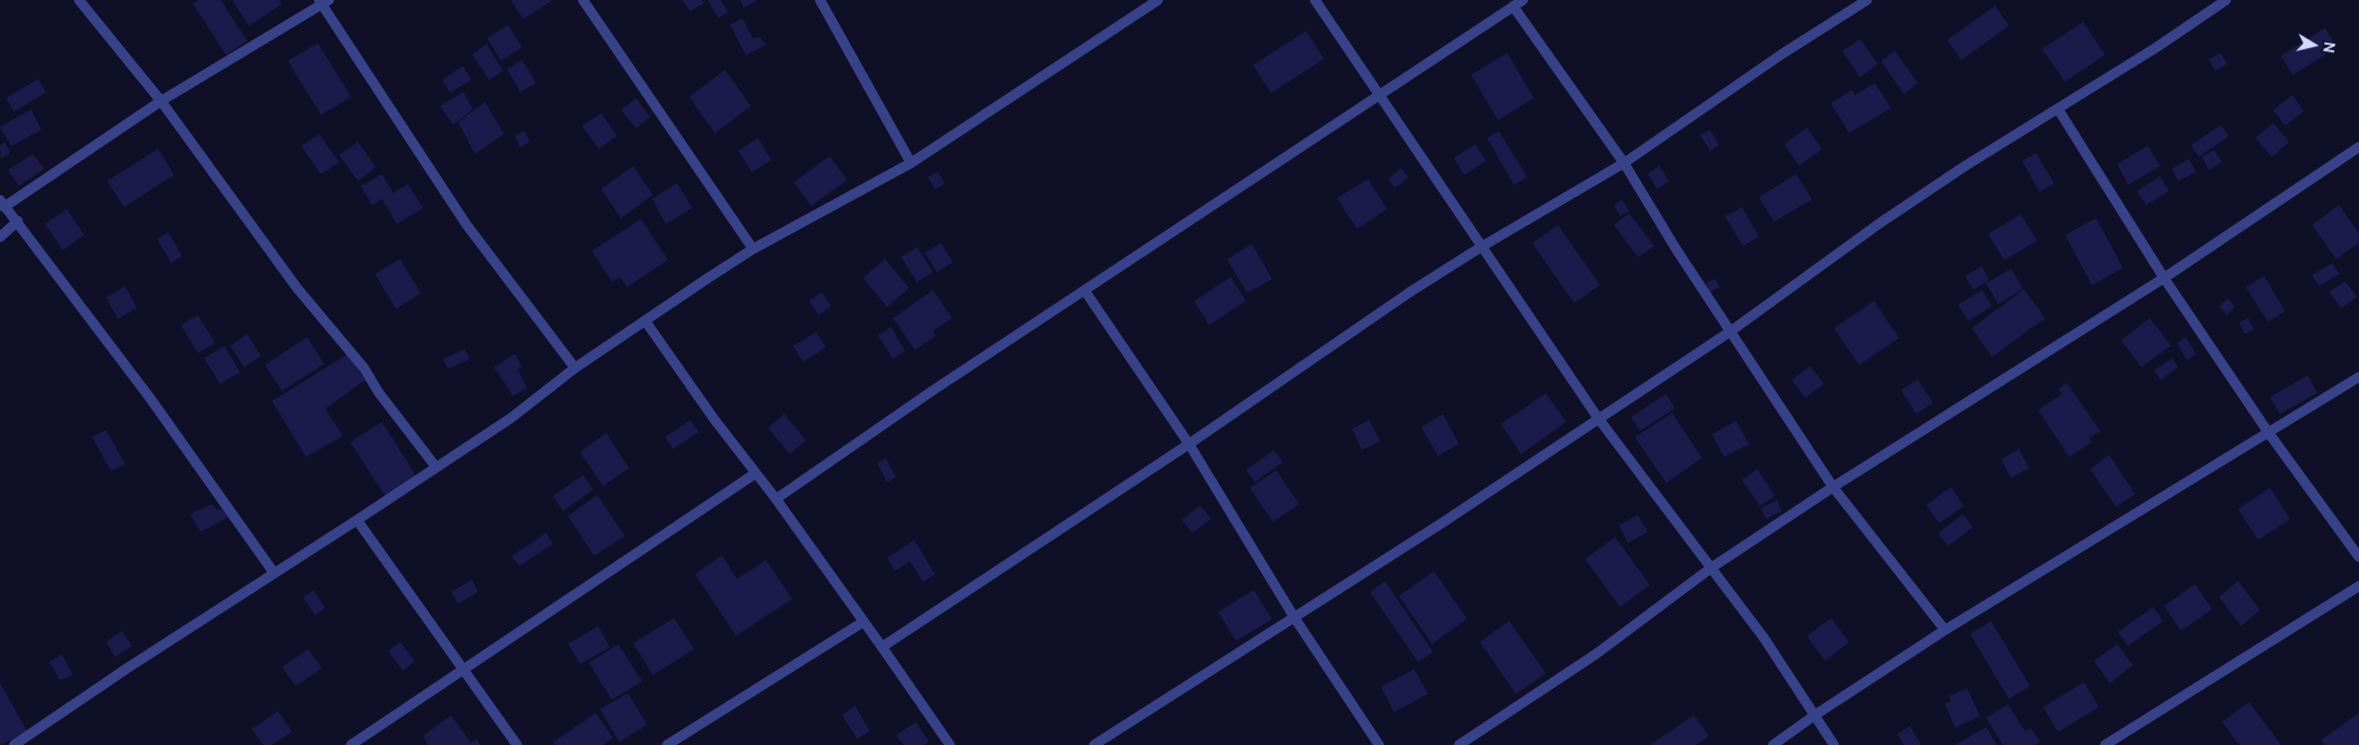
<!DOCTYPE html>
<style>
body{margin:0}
#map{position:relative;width:2359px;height:745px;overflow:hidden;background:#0f0f28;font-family:"Public Sans",sans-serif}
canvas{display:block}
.north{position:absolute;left:2289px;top:20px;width:50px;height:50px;-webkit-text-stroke:4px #0f0f28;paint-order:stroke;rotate:99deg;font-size:14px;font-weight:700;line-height:20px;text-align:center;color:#d6d8ff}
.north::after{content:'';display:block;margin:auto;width:18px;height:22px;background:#d6d8ff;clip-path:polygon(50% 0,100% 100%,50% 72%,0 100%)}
</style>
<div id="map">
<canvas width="2359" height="745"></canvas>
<div class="north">N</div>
</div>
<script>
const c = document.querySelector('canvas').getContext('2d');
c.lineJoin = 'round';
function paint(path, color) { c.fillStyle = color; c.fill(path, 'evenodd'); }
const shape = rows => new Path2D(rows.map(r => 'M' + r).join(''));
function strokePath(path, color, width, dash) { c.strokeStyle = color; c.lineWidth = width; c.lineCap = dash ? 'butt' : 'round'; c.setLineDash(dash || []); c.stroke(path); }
paint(shape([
 [199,0,221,0,247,41,226,55,193,4],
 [232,0,279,0,282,4,249,26],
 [511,0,553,0,523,19],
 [682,0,702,0,704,3,690,11],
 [708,0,721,0,728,12,718,18],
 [740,0,757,0,744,8],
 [1995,6,2009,26,1961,60,1947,40],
 [742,18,753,38,760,37,766,45,746,55,730,25],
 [2083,22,2105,55,2065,82,2042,49],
 [508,25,522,47,501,61,487,38],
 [2325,28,2337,47,2293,75,2281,56],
 [1306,31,1324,59,1271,93,1253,65],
 [1860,39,1878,64,1860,77,1842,51],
 [318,43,351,97,321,115,288,61],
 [487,44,503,71,489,80,472,54],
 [1895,51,1918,83,1904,94,1881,61],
 [1507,53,1534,98,1498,120,1471,75],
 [2221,53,2227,64,2215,71,2209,59],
 [522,60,536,83,520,92,507,69],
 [463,66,471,80,450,93,442,80],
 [725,70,751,106,715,133,689,97],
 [38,79,46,92,14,112,6,98],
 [1875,83,1891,108,1849,133,1831,103,1852,90,1855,95],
 [463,92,473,109,453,125,440,106],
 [2292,95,2304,111,2285,126,2273,110],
 [636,98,650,117,636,128,621,110],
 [485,102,504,134,475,154,458,122],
 [31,109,41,130,11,146,0,127],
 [601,113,617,136,599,149,582,126],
 [2273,123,2289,142,2272,157,2255,138],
 [2221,125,2229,136,2199,157,2191,145],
 [1807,128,1822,149,1799,166,1784,144],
 [1710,130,1719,145,1710,151,1700,135],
 [524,131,530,142,520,147,515,136],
 [1499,131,1527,177,1514,185,1487,138],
 [319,134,339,162,321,174,301,146],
 [758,138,771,160,752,172,738,151],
 [5,142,10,153,1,159,0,145],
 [358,142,376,167,358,181,339,155],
 [1475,144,1486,161,1464,175,1454,158],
 [2148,146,2160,166,2128,185,2117,164],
 [158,149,174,175,124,207,107,181],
 [2214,150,2222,162,2209,170,2202,157],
 [2036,153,2054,183,2040,192,2022,161],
 [33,154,44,169,19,186,8,170],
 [830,156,847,180,811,206,794,182],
 [2189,159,2196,172,2178,181,2172,169],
 [633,166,653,195,621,218,601,189],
 [1659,166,1669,181,1657,189,1648,174],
 [1401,168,1409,177,1395,188,1388,179],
 [938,172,945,184,935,189,928,177],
 [382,174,393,193,408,184,423,208,397,224,382,199,372,205,361,186],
 [1796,174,1812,199,1774,222,1759,197],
 [2160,176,2169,191,2146,205,2137,191],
 [1368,179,1387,209,1357,229,1337,198],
 [677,183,692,208,666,224,652,199],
 [1622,200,1629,211,1620,216,1614,205],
 [2339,205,2359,233,2359,243,2336,259,2312,225],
 [1742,207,1759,237,1743,246,1725,216],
 [67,209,84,235,63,250,45,224],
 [1629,213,1654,246,1638,257,1614,225],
 [2021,214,2037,241,2004,260,1988,234],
 [2096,218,2123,268,2092,285,2065,235],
 [641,219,668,260,627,287,620,277,612,282,592,251],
 [1558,225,1600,285,1574,303,1532,243],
 [168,232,182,256,171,263,157,239],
 [941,243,953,262,937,272,925,253],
 [1252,244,1272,279,1247,293,1227,259],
 [917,247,933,272,917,282,901,257],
 [400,259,421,293,396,309,375,274],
 [885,259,909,288,887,307,863,278],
 [2332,263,2339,274,2319,286,2312,275],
 [1982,266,1989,280,1973,290,1965,276],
 [2011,269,2023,289,1998,304,1986,283],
 [2264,276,2285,311,2268,322,2246,287],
 [1231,277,1246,301,1209,325,1194,301],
 [1715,279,1720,287,1710,292,1706,283],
 [2345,281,2357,297,2341,308,2329,292],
 [125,286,137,308,118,319,106,298],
 [2024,289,2045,318,1992,357,1972,328],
 [933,290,952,318,933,331,936,336,915,350,893,318],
 [1982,290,1992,306,1968,321,1958,305],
 [822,292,831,306,819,315,809,301],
 [2228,298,2235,307,2227,315,2219,307],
 [1874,301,1899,338,1859,365,1834,328],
 [198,315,215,343,198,353,181,325],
 [2150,318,2171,346,2141,367,2121,340],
 [2248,318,2254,329,2245,334,2239,323],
 [891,327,905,351,893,359,878,335],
 [816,332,826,347,803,362,793,346],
 [247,334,261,356,244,367,230,346],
 [307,337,324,364,282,391,265,365],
 [2186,337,2196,354,2187,360,2177,343],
 [224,346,240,372,220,384,204,358],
 [465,349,470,359,448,369,443,359],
 [349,353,365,380,325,409,343,436,306,457,272,401],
 [515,354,522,367,518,370,527,388,513,396,494,367],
 [2172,358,2178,367,2161,380,2154,371],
 [1810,366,1824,384,1805,398,1792,380],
 [2308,375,2317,393,2280,414,2270,397],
 [1918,379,1933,403,1916,414,1901,390],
 [2067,383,2100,431,2089,438,2092,442,2069,457,2038,410,2062,394,2058,389],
 [1546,393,1566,422,1521,454,1501,424],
 [1666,394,1675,408,1640,431,1631,417],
 [1672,413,1702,458,1666,483,1635,437],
 [784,414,806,440,790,454,768,428],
 [1443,414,1459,444,1438,456,1421,427],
 [690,420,699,432,673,449,665,437],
 [1369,420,1380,441,1362,450,1352,429],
 [1736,421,1749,444,1724,457,1712,434],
 [382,422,416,476,385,496,350,442],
 [106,430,125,464,111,471,92,437],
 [606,433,629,468,603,486,580,452],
 [2019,449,2029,468,2011,478,2001,459],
 [1274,450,1283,462,1255,482,1246,470],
 [2109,455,2135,494,2116,507,2090,469],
 [886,458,896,477,887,482,877,463],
 [1757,469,1775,496,1760,506,1742,480],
 [1276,470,1299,504,1273,522,1250,488],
 [583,475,593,490,563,511,553,496],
 [1951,487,1964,506,1939,523,1926,505],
 [2270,488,2290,519,2258,540,2238,509],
 [597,495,625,536,594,556,568,516],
 [1777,500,1782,511,1766,519,1761,508],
 [212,504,217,510,222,509,228,517,201,532,190,514],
 [1200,505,1211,519,1192,533,1182,520],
 [1963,514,1973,527,1948,546,1938,533],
 [1638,515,1648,532,1628,543,1619,525],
 [546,533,553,544,519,566,512,556],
 [1615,537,1650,585,1620,607,1585,559],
 [914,540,935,574,923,582,910,561,895,571,887,558],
 [722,555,737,579,766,560,792,599,736,636,695,574],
 [1434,571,1467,619,1432,644,1399,596],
 [472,580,478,592,458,604,451,592],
 [1385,581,1433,652,1418,662,1370,592],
 [2238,581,2260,610,2241,626,2219,597],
 [2195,584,2212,609,2181,631,2164,606],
 [313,590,325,608,315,615,303,597],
 [1254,590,1272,619,1236,641,1218,612],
 [2153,607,2163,621,2128,646,2118,632],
 [674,618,694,649,653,675,633,643],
 [1831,618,1849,642,1825,661,1807,636],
 [1509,621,1546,673,1516,694,1480,642],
 [1991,621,2030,686,2009,699,1970,634],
 [598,626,610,647,580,664,568,644],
 [122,631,132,646,115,657,106,642],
 [400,642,415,661,403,671,388,651],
 [618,644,642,681,612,700,589,663],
 [2117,644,2133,665,2110,683,2094,661],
 [308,649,322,668,296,686,282,667],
 [62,654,73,675,60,680,49,662],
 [1414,669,1428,694,1394,712,1381,687],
 [2084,682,2099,707,2058,732,2043,707],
 [0,683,27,731,1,745,0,745],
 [1967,688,1980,716,1955,728,1945,704,1951,701,1949,696],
 [628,693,647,725,619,742,600,709],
 [2249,702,2281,745,2239,745,2222,722],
 [2008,704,2025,731,2031,728,2040,742,2035,745,2003,745,1986,718],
 [855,706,870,731,857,739,842,715],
 [278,711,292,732,272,745,263,745,252,729],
 [596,713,613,738,603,745,554,745,553,742],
 [2359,713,2359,745,2325,745,2321,740],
 [451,715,471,743,477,739,480,745,428,745,423,736],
 [1694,715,1709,736,1696,745,1650,745],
 [916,722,929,742,924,745,903,745,896,735],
 [1910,726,1921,745,1904,745,1897,734],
 [1986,727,1997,745,1955,745]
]), '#1c1a4a');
strokePath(shape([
 [79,0,161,101,297,288,364,368,379,393,436,467],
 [319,0,466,224,575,368],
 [583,0,753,249],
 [820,0,911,163],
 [1315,0,1598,418,1764,638,1834,745],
 [1513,6,1624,163,1676,249,1833,487,1945,630],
 [2058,109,2164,278,2268,432,2359,557],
 [0,200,150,398,274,573],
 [4,207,161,101,329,0],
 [0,237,18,221],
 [1085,291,1189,444,1294,617,1379,745],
 [646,322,714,419,776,499,882,647,950,745],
 [776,499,932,391,1523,0],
 [357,520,517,745],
 [882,647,1189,444,1410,292,1481,247,1624,163,1782,54,1867,0],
 [14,745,129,667,357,520,511,418,575,368,708,278,753,249,911,163,1158,0],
 [351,745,756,473],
 [667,745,863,622],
 [1094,745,1442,523,1731,331,1880,223,1965,166,2157,47,2226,0],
 [1459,745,1596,654,1711,568,1833,487,2164,278,2359,147],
 [1773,745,1815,715,1945,630,2359,377],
 [2105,745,2359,586]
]), '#384289', 10);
</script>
